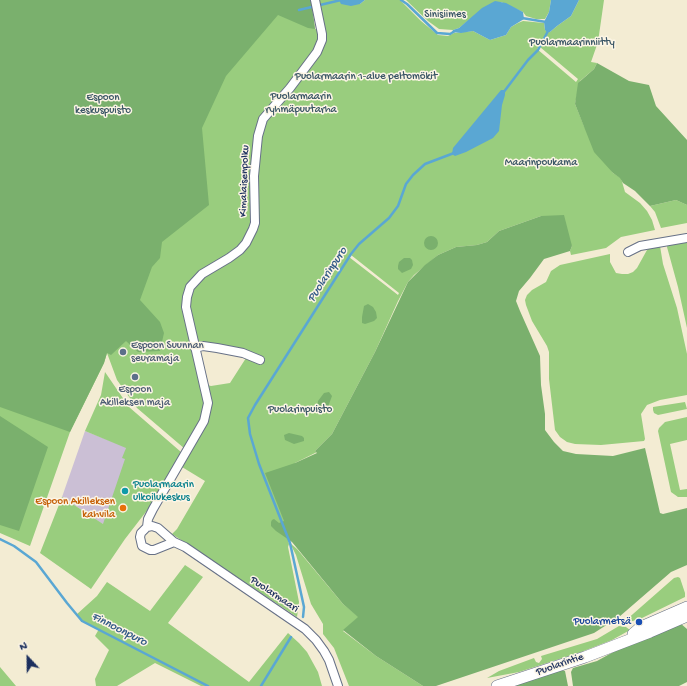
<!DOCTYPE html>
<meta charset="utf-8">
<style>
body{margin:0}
#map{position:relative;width:687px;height:686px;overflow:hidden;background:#f3ecd3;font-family:"Gochi Hand",sans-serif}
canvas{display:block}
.north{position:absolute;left:8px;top:638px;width:40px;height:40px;-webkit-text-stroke:3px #fcf5e5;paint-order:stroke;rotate:338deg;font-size:11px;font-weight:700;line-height:16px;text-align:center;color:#1b2f5e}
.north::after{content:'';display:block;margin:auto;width:14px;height:18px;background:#1b2f5e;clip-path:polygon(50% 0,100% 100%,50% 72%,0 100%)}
</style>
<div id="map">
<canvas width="687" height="686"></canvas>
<div class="north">N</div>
</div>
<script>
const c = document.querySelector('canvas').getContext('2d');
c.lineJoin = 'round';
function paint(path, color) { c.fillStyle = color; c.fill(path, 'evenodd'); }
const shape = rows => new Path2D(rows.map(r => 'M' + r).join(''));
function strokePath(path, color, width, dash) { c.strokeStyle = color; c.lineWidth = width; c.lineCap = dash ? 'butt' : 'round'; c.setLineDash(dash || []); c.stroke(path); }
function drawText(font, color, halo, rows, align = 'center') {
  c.font = font + ' "Gochi Hand",sans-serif'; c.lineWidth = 3; c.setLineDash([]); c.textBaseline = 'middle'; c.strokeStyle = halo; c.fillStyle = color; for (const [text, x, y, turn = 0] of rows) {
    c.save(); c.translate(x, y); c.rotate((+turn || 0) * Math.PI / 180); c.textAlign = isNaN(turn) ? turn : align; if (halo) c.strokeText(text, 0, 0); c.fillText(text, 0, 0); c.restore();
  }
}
paint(shape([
 [85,431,126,447,125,459,125,539,62,497]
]), '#cbbfd5');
paint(shape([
 [0,0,311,0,315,29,325,30,319,0,339,0,360,4,365,0,400,0,421,21,438,35,448,36,454,33,473,31,490,40,506,35,511,27,518,23,523,21,544,23,545,30,550,32,557,26,571,16,579,0,604,0,598,42,591,62,597,63,594,69,580,81,575,104,584,126,613,173,621,178,625,192,640,203,647,211,652,220,655,230,621,237,606,248,571,255,570,251,572,246,541,216,499,231,487,242,477,245,456,247,438,255,414,275,408,282,398,301,375,352,332,434,315,451,317,452,295,463,284,521,289,544,288,547,299,602,297,617,172,534,177,529,205,481,182,467,185,449,137,408,117,380,107,353,104,363,70,432,30,546,0,533],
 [540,47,578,79,576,82,537,49],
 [351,255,399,293,398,295,349,257],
 [204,350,246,357,246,358,230,383,211,386,201,383,192,353],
 [406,0,551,0,549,12,545,19,536,19,526,16,523,12,501,2,469,20,459,28,453,30,439,29,428,21],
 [676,200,687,205,687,223,661,228,655,212,650,206],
 [687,241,687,328,678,287,667,247,668,244],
 [660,246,663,264,677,308,687,354,687,395,660,400,647,405,641,414,645,439,644,441,601,445,575,444,567,442,560,437,555,430,549,379,549,352,547,346,532,321,526,305,525,300,527,295,532,290,546,282,551,271,560,265,610,254,610,262,616,273,622,274,628,274,633,272,637,268,647,250,651,247],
 [105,372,129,407,181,452,152,504,125,539,91,589,40,553,62,497,103,524,125,459,122,458,126,448,85,431,101,395],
 [685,402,687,409,658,415,654,413,653,410,653,407],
 [687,417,687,440,670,444,680,490,687,489,687,497,678,497,671,492,658,431,659,428,665,422],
 [290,543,297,549,343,604,359,617,343,631,376,656,423,686,349,686,334,648,323,634,323,624,311,604,296,555],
 [185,565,203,577,168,623,249,682,288,633,299,643,307,652,318,672,322,686,201,686,155,663,117,686,96,686,95,679,109,650,95,636,99,629,82,621,76,615,97,596,107,582,150,611],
 [678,577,680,578,685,593,685,597,640,619,625,623,625,621,674,578],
 [619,626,626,627,630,630,612,640,581,652,519,672,487,678,499,671,534,658,536,662,539,663,542,659,541,656,597,639],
 [0,667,16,686,0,686]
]), '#99cd7e');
paint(shape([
 [0,0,311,0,315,29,308,28,278,15,226,76,202,128,209,205,162,242,160,258,152,267,140,300,160,322,164,333,160,351,138,352,126,341,111,355,107,353,104,363,70,432,0,407],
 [597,63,629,81,649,85,656,106,687,140,687,205,676,200,650,206,635,191,623,183,620,178,613,173,594,152,575,104,578,83,594,69],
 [564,215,572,246,570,251,544,259,530,278,519,291,516,301,520,311,540,356,541,385,545,414,545,430,554,442,563,451,576,454,613,456,645,448,660,513,663,514,687,508,687,565,671,572,619,617,594,633,436,686,423,686,376,656,343,630,358,617,343,604,292,542,276,531,271,526,271,522,272,520,274,519,279,523,284,521,265,473,295,463,317,453,315,451,332,434,375,352,408,282,425,265,438,255,456,247,477,245,487,242,499,231,541,216],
 '424 243a7 7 0 1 1 14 0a7 7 0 1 1-14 0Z',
 [404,258,410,258,412,260,413,265,411,269,402,273,398,269,398,266,399,262],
 [368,304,373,307,376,312,377,318,374,321,365,324,362,323,362,317,364,306],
 [329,392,332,396,326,412,320,415,317,411,318,401,324,393],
 [0,416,48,447,19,531,0,525],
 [289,433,302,436,304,438,304,441,294,444,285,440,284,435],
 [680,623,687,629,687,682,679,686,573,686,571,672,573,668,597,661,617,650],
 [559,669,565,671,568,686,514,686]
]), '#7ab06d');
paint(shape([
 [339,0,365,0,360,4,351,6,341,4],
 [551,0,579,0,571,16,557,26,550,32,547,32,545,30,544,22,549,12],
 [495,1,506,3,523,12,524,19,511,27,506,35,490,40,473,31,461,33,452,32,453,30,459,28,482,8],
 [501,90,505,90,505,95,502,105,499,131,493,138,466,152,455,156,452,154,453,148]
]), '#5aa7d3');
strokePath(shape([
 [401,0,407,4,437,33,450,34,455,31],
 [299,10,341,0],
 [522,18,546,22],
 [503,93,528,60,538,50,548,31],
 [0,539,14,546,36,562,67,603,82,621,208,686],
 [303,617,304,607,290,543,259,464,250,434,248,418,255,405,351,254,359,244,389,218,398,206,406,184,413,175,425,164,454,153],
 [261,686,291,637]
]), '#5aa7d3', 2.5);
const street = shape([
 [628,252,640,246,687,238],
 [195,348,203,346,217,348,243,353,260,360],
 [147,527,148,519,153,509,204,421,208,403,186,307,187,297,190,287,202,274,229,258,240,250,246,243,253,229,255,223,254,176,258,136,263,119,290,88,317,52,322,40,322,34,315,0],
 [174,542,154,550,150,550,142,546,140,537,141,533,147,527,152,526,158,528,174,542,185,547,305,629,316,640,324,651,329,660,338,686]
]);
const secondary = shape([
 [633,634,641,627,687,607],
 [497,686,585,657,650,632,687,616]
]);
strokePath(street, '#677187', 10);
strokePath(secondary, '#677187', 12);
strokePath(street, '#fff', 8);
strokePath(secondary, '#fff', 11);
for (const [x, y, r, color] of [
 [123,352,4,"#5c6f8a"],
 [135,377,4,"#5c6f8a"],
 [125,491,4,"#0f9aa8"],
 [123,508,4,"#e8710a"],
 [639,622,4,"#1a4fb4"]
]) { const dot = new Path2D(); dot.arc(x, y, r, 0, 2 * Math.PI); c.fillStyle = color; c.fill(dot); strokePath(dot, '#fcf5e5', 1.5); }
drawText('11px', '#3a5666', '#fcf5e5', [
 ["Sinisiimes",445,15],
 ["Puolarmaarinniitty",572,43],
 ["Puolarmaarin 1-alue peltomökit",366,77],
 ["Puolarmaarin",301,97],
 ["ryhmäpuutarha",301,110],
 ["Espoon",103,98],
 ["keskuspuisto",103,111],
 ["Maarinpoukama",541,163],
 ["Puolarinpuisto",300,410]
]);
drawText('11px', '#1b2f5e', '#fcf5e5', [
 ["Kimalaisenpolku",245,181,-88],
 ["Puolarmaari",274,595,34],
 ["Puolarintie",560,665,-19]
]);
drawText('11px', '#4e5e75', '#fcf5e5', [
 ["Espoon Suunnan",131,346],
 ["seuramaja",131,359],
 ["Espoon",135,390,"center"],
 ["Akilleksen maja",135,403,"center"]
], 'left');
drawText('11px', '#0d838f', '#fcf5e5', [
 ["Puolarmaarin",133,485],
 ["ulkoilukeskus",133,498]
], 'left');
drawText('11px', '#c56008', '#fcf5e5', [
 ["Espoon Akilleksen",115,502],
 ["kahvila",115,515]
], 'right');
drawText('11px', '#164399', '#fcf5e5', [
 ["Puolarmetsä",631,622]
], 'right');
drawText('italic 12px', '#315987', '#fcf5e5', [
 ["Puolarinpuro",328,275,-57],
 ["Finnoonpuro",119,630,27]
]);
</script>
